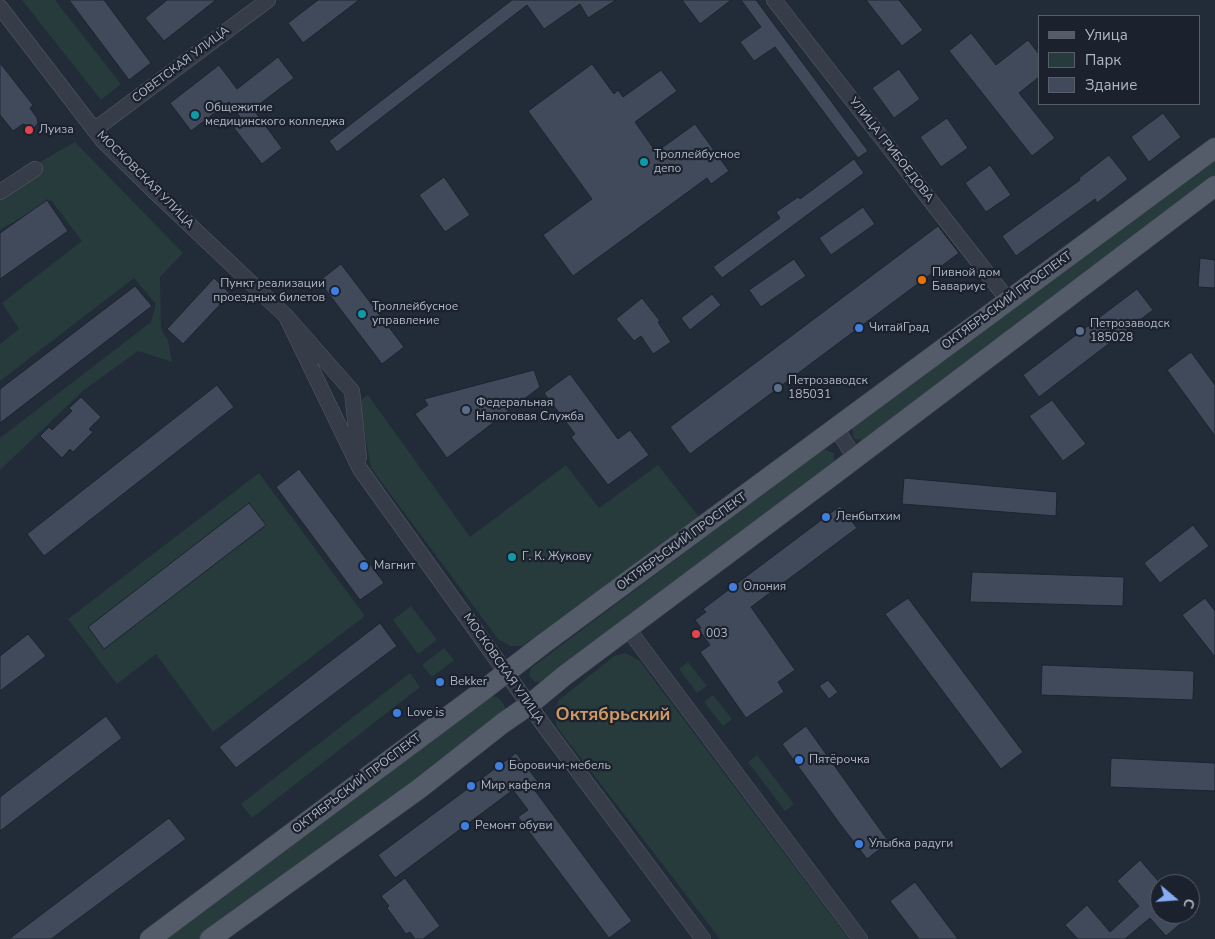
<!DOCTYPE html>
<meta charset="utf-8">
<style>
body{margin:0}
#map{position:relative;width:1215px;height:939px;overflow:hidden;background:#222b38;font-family:"Nunito Sans",sans-serif}
canvas{display:block}
.legend{position:absolute;left:1038px;top:15px;width:162px;height:90px;box-sizing:border-box;background:#1b222e;border:1px solid #575e6a;margin:0;padding:6px 9px;list-style:none;font-size:15px;color:#b0b7c5}
.legend li{display:flex;align-items:center;gap:10px;height:25px}
.legend b{width:25px;border:1px solid #575e6a}
.north{position:absolute;left:1150px;top:874px;width:50px;height:50px;box-sizing:border-box;background:#1b222e;border:1px solid #575e6a;border-radius:50%;rotate:108deg;font-size:14px;font-weight:700;line-height:20px;text-align:center;color:#b0b7c5}
.north::after{content:'';display:block;margin:auto;width:18px;height:22px;background:#87abf4;clip-path:polygon(50% 0,100% 100%,50% 72%,0 100%)}
</style>
<div id="map">
<canvas width="1215" height="939"></canvas>
<ul class="legend">
<li><b style="height:6px;background:#545b69"></b>Улица</li>
<li><b style="height:14px;background:#273a3c"></b>Парк</li>
<li><b style="height:14px;background:#414a5a"></b>Здание</li>
</ul>
<div class="north">С</div>
</div>
<script>
const c = document.querySelector('canvas').getContext('2d');
c.lineJoin = 'round';
function paint(path, color) { c.fillStyle = color; c.fill(path, 'evenodd'); }
const shape = rows => new Path2D(rows.map(r => 'M' + r).join(''));
function strokePath(path, color, width, dash) { c.strokeStyle = color; c.lineWidth = width; c.lineCap = dash ? 'butt' : 'round'; c.setLineDash(dash || []); c.stroke(path); }
function drawText(font, color, halo, rows, align = 'center') {
  c.font = font + ' "Nunito Sans",sans-serif'; c.lineWidth = 4.5; c.setLineDash([]); c.textBaseline = 'middle'; c.strokeStyle = halo; c.fillStyle = color; for (const [text, x, y, turn = 0] of rows) {
    c.save(); c.translate(x, y); c.rotate((+turn || 0) * Math.PI / 180); c.textAlign = isNaN(turn) ? turn : align; if (halo) c.strokeText(text, 0, 0); c.fillText(text, 0, 0); c.restore();
  }
}
paint(shape([
 [22,0,55,0,121,84,101,100],
 [75,142,183,253,160,277,161,329,168,340,172,362,138,351,84,390,0,470,0,438,151,322,156,304,134,278,0,381,0,344,19,329,2,303,82,241,51,200,0,230,0,185],
 [1215,156,1215,178,867,440,854,439,852,428],
 [368,395,470,537,566,465,599,508,658,465,699,517,522,646,510,646,498,639,371,468,359,401],
 [823,449,834,453,834,464,541,683,534,681,529,676,531,668],
 [259,473,365,616,213,732,156,654,117,684,68,619],
 [411,606,437,640,418,654,393,620],
 [444,648,454,660,432,677,422,665],
 [625,653,639,660,849,939,720,939,557,727,554,711,559,700,614,656],
 [688,662,707,686,697,693,679,669],
 [410,673,420,687,252,818,241,804],
 [713,695,732,719,723,726,704,702],
 [493,696,500,699,505,707,505,714,209,939,165,939],
 [757,755,794,804,785,811,748,762]
]), '#273a3c');
const building = shape([
 [69,0,104,0,151,63,129,80,69,0],
 [167,0,216,0,164,41,145,18,167,0],
 [318,0,359,0,303,43,288,23,318,0],
 [512,0,616,0,588,18,580,4,544,29,527,5,337,152,329,141,512,0],
 [682,0,731,0,700,24,682,0],
 [741,0,756,0,868,151,858,158,775,47,754,61,740,42,761,27,741,0],
 [866,0,899,0,923,30,902,46,866,0],
 [971,33,996,65,1028,40,1039,54,1039,77,1019,93,1055,138,1032,156,949,51,971,33],
 [278,57,294,78,253,109,282,148,262,164,234,128,243,121,229,102,191,131,170,103,219,65,237,89,278,57],
 [0,63,33,105,30,108,37,118,38,123,34,128,23,124,13,131,0,115,0,63],
 [592,64,614,94,618,90,623,97,661,70,677,91,635,122,656,152,695,124,729,171,711,184,707,178,573,276,543,235,592,199,528,111,592,64],
 [899,69,920,99,894,118,872,88,899,69],
 [1163,113,1181,137,1149,162,1131,137,1163,113],
 [947,118,968,148,941,167,920,137,947,118],
 [1109,155,1128,179,1097,203,1095,199,1016,256,1002,236,1080,180,1079,178,1109,155],
 [854,159,864,173,722,278,713,267,780,218,776,212,798,197,800,199,854,159],
 [990,165,1011,195,986,212,965,183,990,165],
 [444,177,470,215,445,232,419,195,444,177],
 [47,200,68,231,0,279,0,233,47,200],
 [863,207,875,224,831,255,819,238,863,207],
 [938,226,959,253,690,454,670,427,938,226],
 [1200,258,1215,260,1215,288,1198,287,1200,258],
 [794,259,806,276,761,307,749,290,794,259],
 [341,264,404,347,382,364,319,281,341,264],
 [214,278,230,294,183,344,167,329,214,278],
 [135,286,152,306,0,423,0,389,135,286],
 [1137,289,1153,310,1039,397,1023,375,1137,289],
 [712,294,721,305,690,330,681,318,712,294],
 [642,298,660,321,658,322,671,342,653,354,641,336,634,341,616,319,642,298],
 [1191,352,1215,385,1215,436,1167,370,1191,352],
 [534,370,540,387,447,458,415,414,428,405,424,399,534,370],
 [570,374,618,439,630,430,649,455,608,485,571,437,575,434,544,393,570,374],
 [217,385,234,407,44,556,27,534,217,385],
 [81,397,101,417,89,429,93,432,73,452,70,449,62,458,40,436,49,427,52,430,72,411,69,408,81,397],
 [1052,400,1086,444,1063,461,1029,416,1052,400],
 [299,469,384,583,360,600,276,487,299,469],
 [904,478,1057,492,1056,516,902,504,904,478],
 [249,503,266,525,104,649,88,627,249,503],
 [840,506,857,528,751,607,795,670,778,682,784,692,746,718,700,652,710,645,699,630,701,628,695,620,706,612,703,609,840,506],
 [1193,525,1209,546,1160,583,1144,563,1193,525],
 [972,572,1124,577,1123,606,970,602,972,572],
 [908,598,1023,752,1001,769,885,614,908,598],
 [1205,598,1215,611,1215,657,1182,615,1205,598],
 [380,623,397,646,236,768,219,747,380,623],
 [28,634,46,656,0,691,0,656,28,634],
 [1042,665,1194,671,1193,700,1041,695,1042,665],
 [828,680,838,692,829,699,819,686,828,680],
 [106,716,122,738,0,831,0,797,106,716],
 [806,726,889,842,867,859,840,824,782,744,806,726],
 [516,753,539,783,533,788,632,921,609,938,518,817,528,810,513,790,395,878,378,855,516,753],
 [1111,758,1215,763,1215,791,1110,787,1111,758],
 [169,818,186,839,51,939,9,939,169,818],
 [1140,860,1160,883,1160,914,1192,914,1166,936,1150,918,1125,939,1078,939,1065,925,1087,905,1110,932,1139,906,1117,881,1140,860],
 [405,878,440,926,423,939,415,939,410,932,406,934,387,908,389,906,381,896,405,878],
 [915,882,958,939,919,939,890,901,915,882]
]);
paint(building, '#414a5a');
strokePath(building, '#1d2430', 1);
const minor = shape([
 [774,0,1008,300],
 [0,7,103,141,156,193,286,316,352,391,359,457],
 [94,130,268,0],
 [0,192,35,169],
 [286,316,360,469,545,727,703,939],
 [836,428,855,458],
 [628,629,860,939]
]);
const major = shape([
 [150,939,481,692,543,644,1215,148],
 [210,939,419,789,503,723,529,705,564,676,833,475,1215,186]
]);
strokePath(minor, '#535a67', 16);
strokePath(major, '#3f4652', 21);
strokePath(minor, '#363d49', 15);
strokePath(major, '#545b69', 20);
for (const [x, y, r, color] of [
 [195,115,5,"#0f9aa8"],
 [29,130,5,"#e0444e"],
 [644,162,5,"#0f9aa8"],
 [922,280,5,"#e8710a"],
 [335,291,5,"#3f7fe0"],
 [362,314,5,"#0f9aa8"],
 [859,328,5,"#3f7fe0"],
 [1080,331,5,"#5c6f8a"],
 [778,388,5,"#5c6f8a"],
 [466,410,5,"#5c6f8a"],
 [826,517,5,"#3f7fe0"],
 [512,557,5,"#0f9aa8"],
 [364,566,5,"#3f7fe0"],
 [733,587,5,"#3f7fe0"],
 [696,634,5,"#e0444e"],
 [440,682,5,"#3f7fe0"],
 [397,713,5,"#3f7fe0"],
 [799,760,5,"#3f7fe0"],
 [499,766,5,"#3f7fe0"],
 [471,786,5,"#3f7fe0"],
 [465,826,5,"#3f7fe0"],
 [859,844,5,"#3f7fe0"]
]) { const dot = new Path2D(); dot.arc(x, y, r, 0, 2 * Math.PI); c.fillStyle = color; c.fill(dot); strokePath(dot, '#1b222e', 2); }
drawText('12px', '#b0b7c5', '#1b222e', [
 ["СОВЕТСКАЯ УЛИЦА",181,65,-37],
 ["УЛИЦА ГРИБОЕДОВА",891,150,52],
 ["МОСКОВСКАЯ УЛИЦА",145,180,45],
 ["ОКТЯБРЬСКИЙ ПРОСПЕКТ",1007,301,-36],
 ["ОКТЯБРЬСКИЙ ПРОСПЕКТ",682,542,-36],
 ["МОСКОВСКАЯ УЛИЦА",503,669,55],
 ["ОКТЯБРЬСКИЙ ПРОСПЕКТ",357,784,-37]
]);
drawText('12px', '#b0b7c5', '#1b222e', [
 ["Общежитие",205,108],
 ["медицинского колледжа",205,122],
 ["Луиза",39,130],
 ["Троллейбусное",654,155],
 ["депо",654,169],
 ["Пивной дом",932,273],
 ["Бавариус",932,287],
 ["Пункт реализации",325,284,"right"],
 ["проездных билетов",325,298,"right"],
 ["Троллейбусное",372,307],
 ["управление",372,321],
 ["Петрозаводск",1090,324],
 ["185028",1090,338],
 ["ЧитайГрад",869,328],
 ["Петрозаводск",788,381],
 ["185031",788,395],
 ["Федеральная",476,403],
 ["Налоговая Служба",476,417],
 ["Ленбытхим",836,517],
 ["Г. К. Жукову",522,557],
 ["Магнит",374,566],
 ["Олония",743,587],
 ["003",706,634],
 ["Bekker",450,682],
 ["Love is",407,713],
 ["Пятёрочка",809,760],
 ["Боровичи-мебель",509,766],
 ["Мир кафеля",481,786],
 ["Ремонт обуви",475,826],
 ["Улыбка радуги",869,844]
], 'left');
drawText('bold 18px', '#cf9761', '#1b222e', [
 ["Октябрьский",613,716]
]);
</script>
